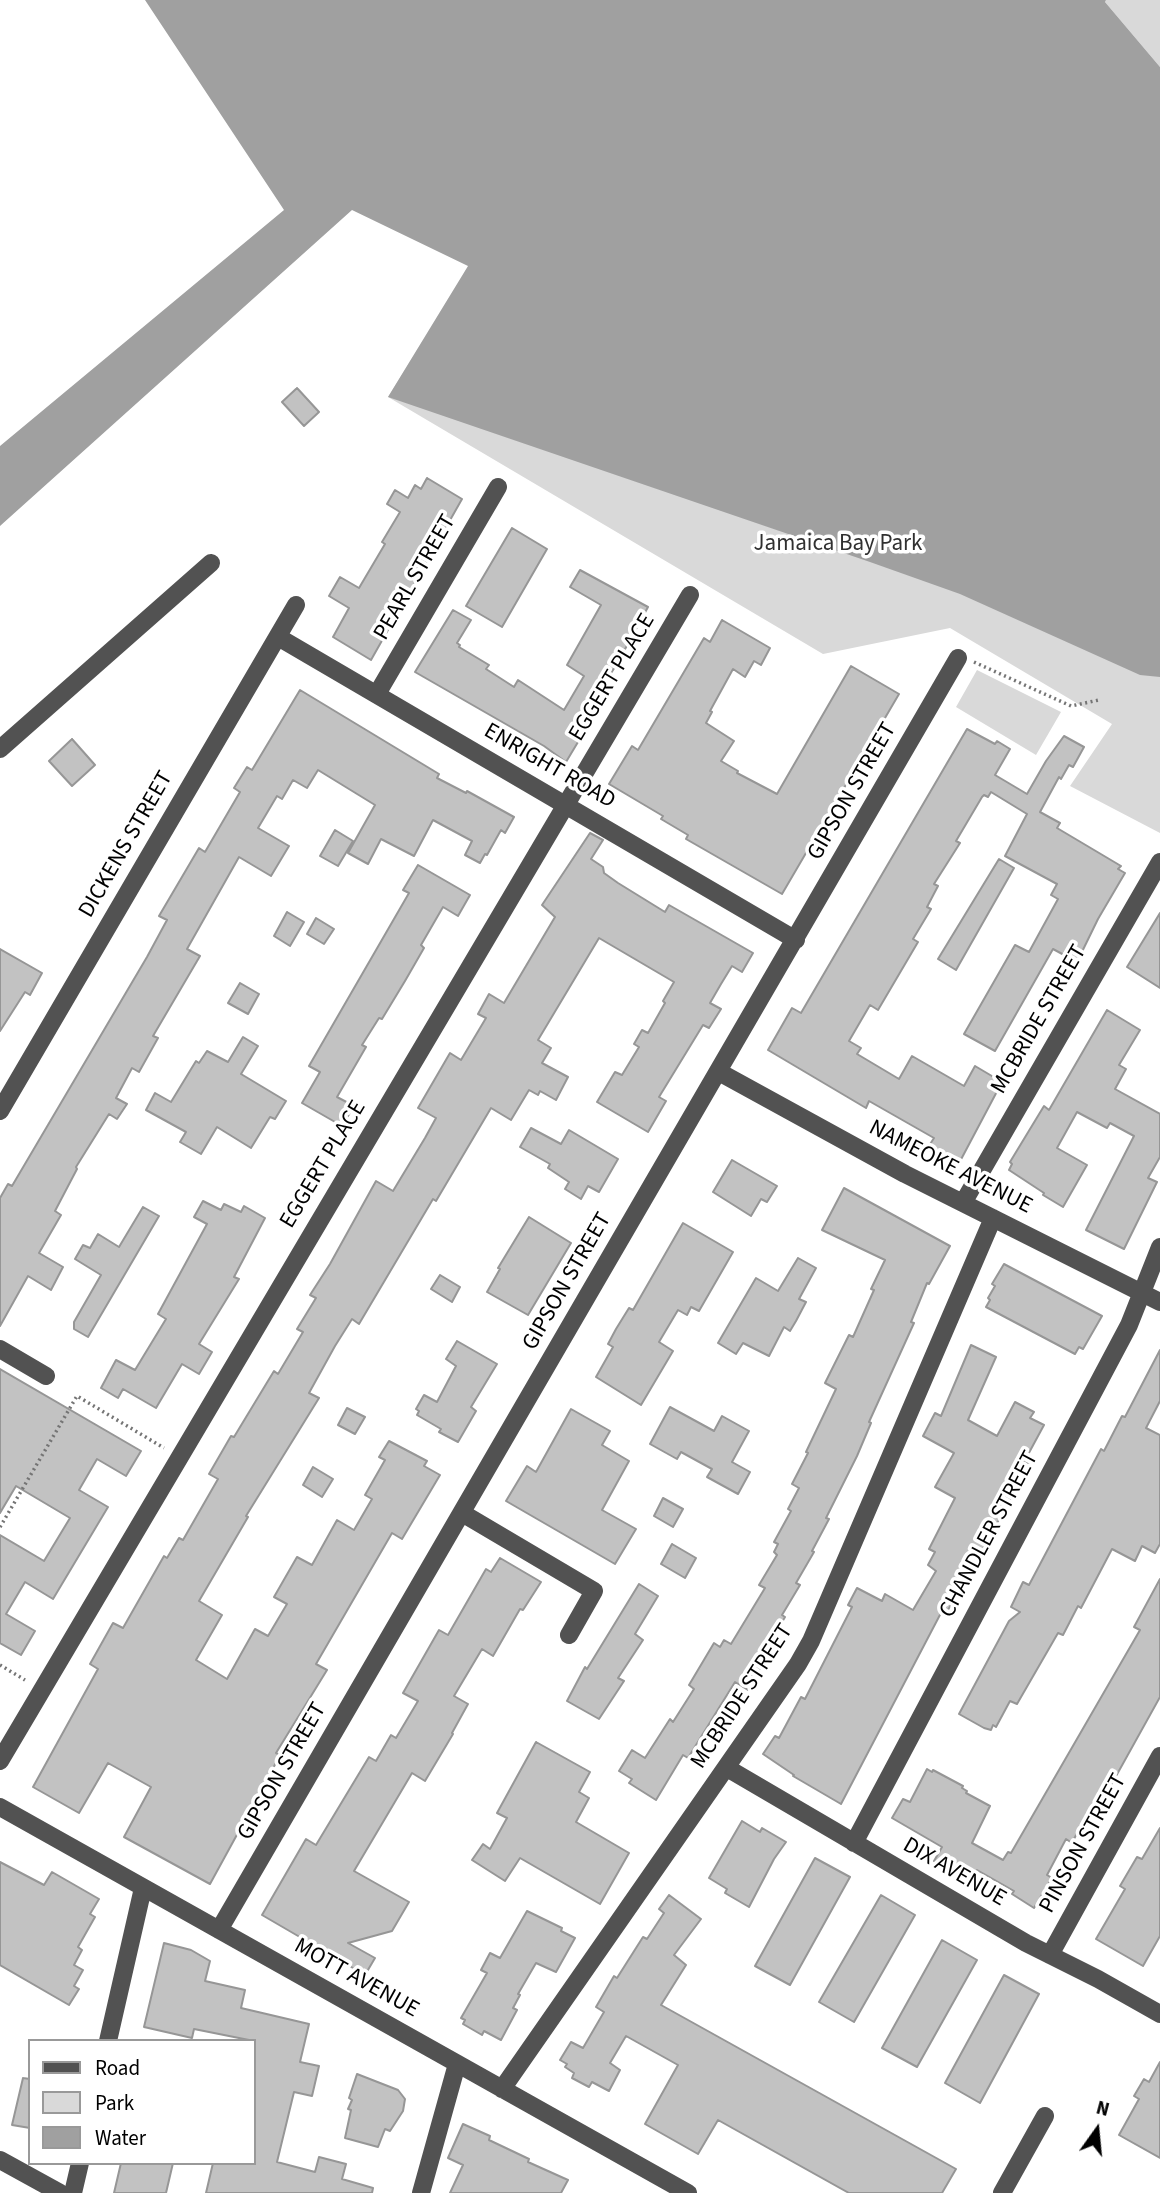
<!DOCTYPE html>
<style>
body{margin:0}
#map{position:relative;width:1160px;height:2193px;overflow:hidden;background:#fff;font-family:"Source Sans 3",sans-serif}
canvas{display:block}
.legend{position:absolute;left:28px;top:2039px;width:228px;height:126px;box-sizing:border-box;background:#fff;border:2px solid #999;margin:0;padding:9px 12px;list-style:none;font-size:21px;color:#000}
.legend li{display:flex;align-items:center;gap:14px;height:35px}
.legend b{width:35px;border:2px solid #999}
.north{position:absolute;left:1062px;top:2095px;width:70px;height:70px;-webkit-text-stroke:5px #fff;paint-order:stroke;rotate:15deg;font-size:19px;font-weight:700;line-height:28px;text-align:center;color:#000}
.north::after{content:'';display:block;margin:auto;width:24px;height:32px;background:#000;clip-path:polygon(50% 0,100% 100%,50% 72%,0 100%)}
</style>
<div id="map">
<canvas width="1160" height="2193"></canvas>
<ul class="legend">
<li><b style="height:9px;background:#525252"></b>Road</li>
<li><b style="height:19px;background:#d9d9d9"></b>Park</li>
<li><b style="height:19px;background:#a0a0a0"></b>Water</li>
</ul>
<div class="north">N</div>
</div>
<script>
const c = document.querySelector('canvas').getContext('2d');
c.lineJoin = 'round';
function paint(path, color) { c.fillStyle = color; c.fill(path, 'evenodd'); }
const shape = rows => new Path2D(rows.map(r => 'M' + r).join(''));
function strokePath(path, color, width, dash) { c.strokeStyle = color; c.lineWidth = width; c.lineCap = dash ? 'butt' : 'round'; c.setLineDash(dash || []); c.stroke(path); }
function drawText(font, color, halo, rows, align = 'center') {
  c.font = font + ' "Source Sans 3",sans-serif'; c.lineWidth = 7; c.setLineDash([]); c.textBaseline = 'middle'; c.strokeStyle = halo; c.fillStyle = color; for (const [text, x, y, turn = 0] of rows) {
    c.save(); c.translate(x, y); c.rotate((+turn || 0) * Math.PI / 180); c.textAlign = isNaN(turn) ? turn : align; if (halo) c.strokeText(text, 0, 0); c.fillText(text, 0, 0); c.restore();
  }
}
paint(shape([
 [1106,0,1160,0,1160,67,1105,2],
 [465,274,1160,573,1160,833,1070,786,1112,724,950,628,823,654,388,397],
 [977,670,1061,712,1036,755,956,707]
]), '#d9d9d9');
paint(shape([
 [145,0,1106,0,1105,2,1160,67,1160,677,1140,675,960,594,870,562,388,397,468,266,352,210,0,526,0,446,284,210]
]), '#a0a0a0');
const building = shape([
 [297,388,319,412,304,426,282,402,297,388],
 [427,478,462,499,371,660,333,637,349,608,329,596,340,577,359,588,385,544,382,542,400,512,387,504,395,490,408,498,415,485,421,489,427,478],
 [512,528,547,549,502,627,466,606,512,528],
 [580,570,648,607,618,662,580,723,587,727,566,762,544,746,415,672,453,610,471,620,457,643,460,645,459,647,489,665,486,669,514,687,518,680,564,710,584,676,567,665,601,605,570,587,580,570],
 [722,620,770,648,761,665,754,661,745,677,733,669,710,711,712,712,706,723,734,741,721,761,738,771,737,773,777,794,851,666,899,694,782,894,686,839,688,835,661,819,663,816,609,784,632,746,638,750,704,638,710,642,722,620],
 [300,690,439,774,437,778,466,793,467,791,514,817,505,833,501,830,487,855,485,854,480,863,465,855,472,841,433,820,414,856,381,839,368,864,348,853,375,805,318,770,307,788,293,780,282,799,277,796,258,828,289,846,271,876,239,857,187,949,200,956,153,1036,158,1038,139,1072,132,1068,116,1098,127,1104,117,1119,109,1114,76,1167,77,1169,55,1211,61,1215,39,1253,63,1267,51,1290,28,1276,0,1326,0,1198,8,1184,12,1186,147,957,167,920,159,916,199,848,205,852,240,792,234,788,247,767,252,770,300,690],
 [967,729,995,744,997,741,1010,749,995,775,1027,794,1046,761,1064,736,1084,747,1073,767,1069,765,1061,779,1059,777,1040,812,1060,823,1057,828,1121,866,1118,869,1125,873,1098,919,1077,962,1053,949,995,1051,964,1034,1015,945,1029,952,1058,899,1051,895,1057,884,1005,856,1027,814,991,792,988,797,984,795,982,797,956,841,960,843,934,884,938,886,927,907,931,909,913,939,918,942,878,1010,870,1005,849,1041,861,1048,857,1054,899,1079,912,1056,964,1086,975,1066,1002,1082,957,1167,927,1149,934,1138,869,1101,866,1108,768,1050,792,1008,801,1013,967,729],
 [72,739,95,765,72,786,49,761,72,739],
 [335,830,353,841,338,866,320,856,335,830],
 [590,833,603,840,591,859,603,867,604,873,618,883,665,912,669,905,753,953,742,972,732,966,721,984,710,1003,721,1009,709,1028,703,1025,659,1097,666,1101,648,1132,597,1102,615,1072,622,1075,639,1047,634,1044,642,1030,648,1033,665,1003,663,1001,674,982,599,938,538,1040,551,1048,542,1063,568,1077,556,1100,540,1091,538,1095,529,1090,511,1120,491,1108,436,1201,433,1199,359,1324,352,1319,335,1346,309,1393,319,1398,246,1516,248,1517,199,1601,222,1615,196,1660,227,1679,255,1629,268,1636,287,1604,274,1597,297,1557,312,1565,337,1520,354,1530,372,1499,365,1495,385,1460,379,1457,389,1441,427,1461,424,1466,440,1475,402,1539,392,1533,316,1664,327,1670,276,1753,280,1755,268,1778,210,1884,124,1837,151,1787,108,1763,79,1813,33,1787,98,1669,90,1664,113,1623,123,1628,164,1556,167,1558,179,1538,183,1540,218,1479,209,1474,231,1436,234,1437,274,1371,278,1374,303,1332,297,1329,316,1298,310,1295,330,1264,376,1181,393,1191,425,1138,436,1118,418,1108,450,1053,461,1060,486,1018,478,1014,489,994,504,1003,555,917,542,905,590,833],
 [999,859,1014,868,956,970,938,959,999,859],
 [418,865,470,895,458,916,443,907,421,945,424,948,405,981,382,1019,379,1018,362,1045,366,1047,337,1097,354,1106,342,1126,302,1103,320,1072,309,1066,409,893,403,890,418,865],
 [287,912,304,922,290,946,274,936,287,912],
 [1160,913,1160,988,1127,967,1160,913],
 [316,918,334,929,324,944,307,934,316,918],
 [0,949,42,973,30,995,25,992,0,1031,0,949],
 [240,983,259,994,248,1014,228,1003,240,983],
 [1107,1010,1140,1030,1119,1065,1126,1069,1115,1089,1160,1114,1160,1157,1148,1178,1157,1182,1124,1249,1086,1230,1134,1136,1110,1123,1107,1128,1077,1112,1057,1148,1087,1165,1063,1207,1043,1195,1044,1193,1009,1170,1012,1164,1010,1162,1044,1106,1049,1110,1107,1010],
 [243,1037,258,1046,241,1074,286,1101,275,1119,270,1117,251,1148,217,1127,201,1154,180,1142,186,1132,146,1110,155,1093,171,1102,196,1061,199,1063,207,1051,228,1062,243,1037],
 [531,1128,561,1144,569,1130,618,1159,599,1192,588,1186,581,1199,565,1189,569,1182,548,1168,550,1164,520,1147,531,1128],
 [732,1160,777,1186,767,1202,761,1199,751,1216,713,1192,732,1160],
 [844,1188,950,1246,929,1284,927,1283,911,1322,914,1323,869,1422,871,1423,857,1456,826,1518,829,1519,812,1551,814,1552,796,1583,800,1585,782,1615,785,1617,758,1663,762,1665,748,1690,735,1682,688,1758,683,1755,656,1800,629,1783,632,1779,619,1771,632,1750,645,1758,670,1719,673,1722,694,1689,689,1685,714,1643,720,1647,724,1640,731,1644,765,1588,759,1585,777,1555,774,1552,778,1544,774,1542,791,1511,788,1509,799,1488,792,1484,808,1453,806,1452,836,1389,825,1383,849,1335,853,1337,874,1290,871,1289,885,1260,822,1230,844,1188],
 [203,1201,221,1210,224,1204,241,1212,244,1206,265,1218,234,1277,239,1279,199,1344,212,1352,199,1374,182,1364,156,1408,123,1389,118,1398,101,1388,116,1360,135,1370,166,1319,158,1314,207,1224,194,1217,203,1201],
 [143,1207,159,1216,88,1337,74,1329,74,1322,101,1275,75,1259,83,1245,90,1248,98,1234,119,1247,143,1207],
 [529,1217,571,1243,528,1315,487,1292,500,1269,498,1268,529,1217],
 [683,1223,733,1252,699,1311,691,1307,687,1315,678,1310,659,1342,673,1351,641,1405,596,1377,613,1347,608,1344,616,1329,629,1308,633,1310,683,1223],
 [798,1258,816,1268,799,1299,806,1302,796,1321,790,1331,784,1327,769,1356,743,1343,736,1354,718,1343,756,1278,778,1291,798,1258],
 [1004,1264,1102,1316,1083,1349,1079,1347,1075,1354,986,1307,990,1300,988,1298,995,1286,992,1284,1004,1264],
 [440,1275,460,1287,452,1302,431,1289,440,1275],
 [457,1341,497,1364,471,1407,476,1411,458,1442,439,1432,441,1429,417,1415,419,1411,416,1409,424,1395,437,1402,456,1366,446,1359,457,1341],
 [971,1345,996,1357,968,1420,997,1436,1015,1402,1034,1412,1030,1418,1044,1425,1024,1462,1029,1464,1017,1487,964,1584,946,1613,942,1611,841,1804,793,1776,794,1775,763,1754,775,1736,779,1738,801,1697,805,1699,852,1607,848,1605,857,1588,882,1601,885,1594,913,1610,936,1571,928,1565,935,1552,929,1549,955,1498,935,1487,954,1453,923,1436,935,1413,941,1416,971,1345],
 [1160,1350,1160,1401,1146,1428,1160,1435,1160,1544,1155,1553,1142,1546,1135,1561,1112,1549,1081,1608,1078,1606,1063,1635,1058,1633,1017,1704,1010,1701,996,1727,993,1725,991,1730,984,1728,959,1714,1009,1621,1020,1612,1011,1607,1023,1582,1029,1585,1101,1449,1104,1451,1122,1416,1125,1417,1160,1350],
 [0,1369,141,1451,126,1476,97,1459,79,1490,108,1507,53,1599,25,1582,6,1614,35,1631,21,1655,0,1643,0,1535,44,1561,70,1518,16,1486,0,1513,0,1369],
 [670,1407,714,1431,722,1416,749,1431,732,1462,750,1472,738,1494,707,1477,712,1469,681,1452,677,1459,650,1444,670,1407],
 [347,1408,365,1417,355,1434,338,1425,347,1408],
 [571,1409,610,1431,602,1445,629,1461,602,1510,636,1529,615,1564,506,1501,527,1466,536,1472,571,1409],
 [313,1467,333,1479,322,1497,303,1485,313,1467],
 [663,1498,683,1509,673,1527,654,1516,663,1498],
 [672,1544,696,1558,685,1578,661,1564,672,1544],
 [500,1558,541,1582,523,1610,520,1609,493,1656,482,1649,454,1696,468,1704,452,1733,453,1734,425,1781,412,1773,354,1871,409,1902,392,1931,348,1943,375,1958,365,1975,262,1915,306,1839,316,1845,369,1757,376,1761,391,1735,396,1738,418,1701,403,1693,439,1630,448,1635,486,1569,491,1572,500,1558],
 [1160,1579,1160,1697,1095,1814,1089,1810,1072,1843,1066,1839,1047,1875,1052,1878,1034,1908,1012,1894,1014,1891,977,1870,971,1881,934,1861,942,1847,892,1818,903,1799,910,1802,927,1769,932,1772,933,1770,963,1786,962,1788,967,1791,966,1793,990,1806,972,1843,1003,1860,1008,1852,1011,1853,1140,1630,1134,1627,1160,1579],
 [639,1584,658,1596,635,1634,643,1640,618,1678,624,1681,599,1719,567,1701,585,1667,587,1669,639,1584],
 [536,1742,590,1772,579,1792,589,1798,576,1822,629,1853,600,1904,520,1858,505,1881,472,1860,483,1844,490,1849,507,1818,497,1813,536,1742],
 [742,1821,760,1832,762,1828,786,1842,774,1859,749,1907,725,1893,727,1889,709,1878,742,1821],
 [1160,1828,1160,1936,1143,1966,1096,1939,1125,1889,1120,1886,1137,1857,1142,1859,1160,1828],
 [815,1858,850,1877,790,1985,755,1966,815,1858],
 [0,1862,44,1885,52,1872,99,1899,90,1914,95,1917,78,1947,82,1950,74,1965,83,1970,74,1986,79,1989,69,2005,0,1965,0,1862],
 [669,1895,701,1919,674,1955,686,1965,661,2005,956,2169,942,2193,849,2193,718,2120,698,2154,645,2124,678,2065,626,2036,610,2063,620,2070,609,2091,592,2082,589,2087,572,2078,574,2073,565,2067,567,2064,560,2060,571,2042,583,2048,604,2012,596,2007,614,1976,617,1978,643,1937,647,1939,664,1913,659,1909,669,1895],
 [881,1895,915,1915,854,2022,819,2002,881,1895],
 [527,1911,562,1928,561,1931,575,1938,556,1972,536,1963,518,1994,520,1995,513,2008,517,2010,501,2040,484,2031,482,2035,463,2024,465,2020,461,2018,487,1973,481,1970,490,1953,500,1958,527,1911],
 [942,1940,977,1960,917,2067,882,2048,942,1940],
 [164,1943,191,1950,210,1961,205,1981,245,1990,241,2008,309,2024,300,2062,319,2066,312,2096,294,2092,277,2162,315,2172,319,2157,346,2164,342,2179,373,2188,372,2193,206,2193,213,2163,254,2163,254,2041,194,2029,192,2038,144,2027,164,1943],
 [1004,1975,1039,1994,980,2103,945,2083,1004,1975],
 [1160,2062,1160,2158,1119,2135,1139,2099,1134,2096,1144,2079,1149,2082,1160,2062],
 [357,2074,398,2090,405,2099,403,2111,390,2131,385,2129,378,2147,345,2138,351,2110,348,2109,352,2100,349,2098,357,2074],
 [23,2078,30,2079,30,2128,12,2125,23,2078],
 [463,2124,490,2136,489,2140,529,2159,528,2162,568,2180,561,2193,450,2193,463,2165,448,2158,463,2124],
 [121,2163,173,2163,166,2193,114,2193,121,2163]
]);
paint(building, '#c2c2c2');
strokePath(building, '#969696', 2);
strokePath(shape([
 [974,662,1071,706,1099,700],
 [0,1527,77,1396,164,1448],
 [0,1665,25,1680]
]), '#747474', 3.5, [2, 3.5]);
strokePath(shape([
 [278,637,796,940],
 [377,694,498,487],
 [0,749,211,563],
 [719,1072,905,1174,1160,1302],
 [0,1111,296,605],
 [963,1203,1160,862],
 [0,1349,46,1376],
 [462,1513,594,1591,569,1635],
 [0,1761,690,595],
 [727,1768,1026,1943,1098,1979,1160,2014],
 [0,1807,688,2193],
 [854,1843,1129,1325,1160,1247],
 [219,1930,958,658],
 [1050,1955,1160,1756],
 [108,2041,143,1888],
 [502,2089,798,1664,811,1641,993,1218],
 [0,2160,60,2193],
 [73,2193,80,2163],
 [421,2193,457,2064],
 [1002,2193,1045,2116]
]), '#525252', 18);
drawText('23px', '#303030', '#fff', [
 ["Jamaica Bay Park",838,545]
]);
drawText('23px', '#000', '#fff', [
 ["PEARL STREET",416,578,-60],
 ["EGGERT PLACE",613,678,-59],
 ["ENRIGHT ROAD",549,767,30],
 ["GIPSON STREET",853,792,-60],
 ["DICKENS STREET",127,845,-60],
 ["MCBRIDE STREET",1040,1020,-60],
 ["EGGERT PLACE",324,1165,-59],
 ["NAMEOKE AVENUE",950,1168,27],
 ["GIPSON STREET",568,1282,-60],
 ["CHANDLER STREET",990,1535,-62],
 ["MCBRIDE STREET",743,1697,-57],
 ["GIPSON STREET",283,1772,-60],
 ["PINSON STREET",1084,1844,-61],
 ["DIX AVENUE",954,1873,30],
 ["MOTT AVENUE",356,1979,29]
]);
</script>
